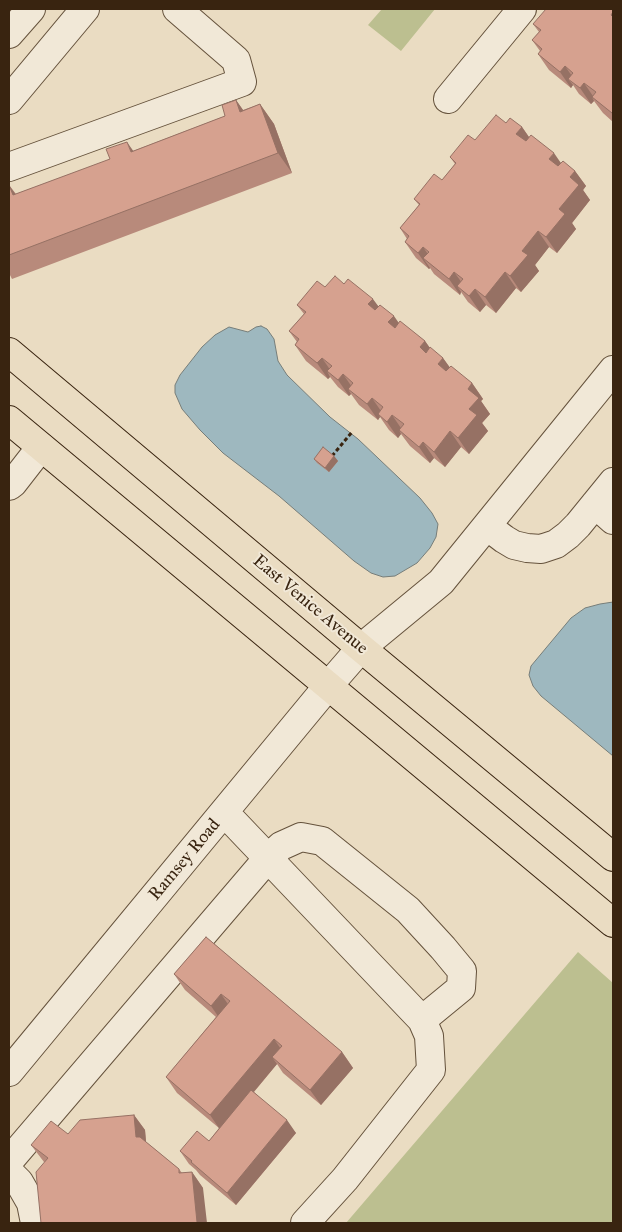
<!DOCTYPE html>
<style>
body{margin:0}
#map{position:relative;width:622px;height:1232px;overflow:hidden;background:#eadcc2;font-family:"IM FELL Great Primer",serif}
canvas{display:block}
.frame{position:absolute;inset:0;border:10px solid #392410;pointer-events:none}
</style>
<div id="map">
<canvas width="622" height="1232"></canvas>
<div class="frame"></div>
</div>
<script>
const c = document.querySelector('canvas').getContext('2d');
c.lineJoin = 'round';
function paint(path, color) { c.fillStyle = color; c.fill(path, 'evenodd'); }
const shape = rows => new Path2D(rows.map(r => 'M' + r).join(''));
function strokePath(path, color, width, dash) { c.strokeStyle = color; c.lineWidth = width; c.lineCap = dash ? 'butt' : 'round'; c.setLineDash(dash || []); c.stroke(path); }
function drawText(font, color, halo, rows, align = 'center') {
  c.font = font + ' "IM FELL Great Primer",serif'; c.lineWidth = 4; c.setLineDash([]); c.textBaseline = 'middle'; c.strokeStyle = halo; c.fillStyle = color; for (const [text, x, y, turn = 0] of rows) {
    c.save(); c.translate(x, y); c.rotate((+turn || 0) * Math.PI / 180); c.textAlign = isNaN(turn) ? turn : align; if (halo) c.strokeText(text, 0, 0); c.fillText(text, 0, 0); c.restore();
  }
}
paint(shape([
 [382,9,435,9,401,51,368,25],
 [578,952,613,983,613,1223,346,1223]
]), '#bcbf90');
const water = shape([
 [261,326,267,329,274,339,278,361,287,375,330,417,358,439,420,498,432,513,438,524,436,537,430,548,417,563,395,576,383,577,371,573,354,561,279,496,223,453,200,430,182,409,175,393,175,385,180,375,202,347,215,335,229,327,248,332,256,327,261,326],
 [613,602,613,756,541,696,533,686,529,675,531,666,571,618,585,608,600,604,613,602]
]);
paint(water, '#9eb8bf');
strokePath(water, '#767d79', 1);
const minor = shape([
 [9,34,31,9],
 [448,99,522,9],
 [9,100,85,9],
 [9,167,242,82,236,60,177,9],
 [9,486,13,483,41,447],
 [595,504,613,520],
 [487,526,504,539,514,545,527,548,541,549,556,544,568,535,578,525,613,482],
 [224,812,422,1020,429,1036,431,1070,345,1179,305,1223],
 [9,1072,328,686,361,648,441,582,613,370],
 [9,1161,268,858,281,846,301,837,322,841,408,910,443,948,462,971,461,988,422,1020],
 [9,1172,19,1182,31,1203,35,1223]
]);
const major = shape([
 [9,352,361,648,613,857],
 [9,420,613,923]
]);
strokePath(minor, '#65523c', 30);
strokePath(major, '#392410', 30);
strokePath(shape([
 [332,456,352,432]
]), '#392410', 3, [4, 2.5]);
strokePath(minor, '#f1e8d7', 28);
strokePath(major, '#eadcc2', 28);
paint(shape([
 [613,9,613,122,603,113,594,101,591,104,579,94,573,85,571,88,549,70,538,54,540,51,532,40,539,32,533,24],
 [236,100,243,110,260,104,274,124,292,173,12,279,9,273,9,185,16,194,133,151,225,116],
 [506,123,522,127,529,137,561,163,575,171,586,186,583,190,590,200,572,223,576,229,557,253,549,247,535,265,539,271,521,292,516,288,496,313,486,305,480,312,468,302,461,292,460,295,434,274,430,268,429,269,416,258,405,242,407,239,400,228,419,205,414,199,442,180,455,164,450,157,475,140],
 [344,284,378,306,399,323,425,341,430,348,443,358,449,367,472,383,483,399,481,401,490,414,482,423,488,431,469,454,461,447,445,467,434,458,430,463,410,446,401,434,398,438,389,430,380,417,378,420,359,405,351,394,349,396,338,387,330,377,328,379,306,361,295,345,297,342,289,331,304,314,297,305,325,287],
 [334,456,338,461,329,472,317,463,314,459],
 [206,937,342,1052,353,1068,321,1105,283,1073,277,1064,254,1092,296,1133,236,1205,200,1175,196,1170,189,1164,180,1151,209,1141,219,1128,177,1093,166,1077,216,1017,185,990,174,974],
 [134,1115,145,1130,146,1142,179,1169,182,1173,192,1172,203,1188,44,1162,31,1145]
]), '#b88a7b');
paint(shape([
 [565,66,576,82,568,79,573,85,571,88,560,72],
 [584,83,595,99,592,97,594,101,591,104,580,88],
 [236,100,250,120,240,112],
 [260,104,274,124,292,173,278,153],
 [522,127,533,143,527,150,516,134],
 [127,142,141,162,131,152],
 [554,153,565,169,560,175,549,159],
 [575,171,586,186,583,190,590,200,572,223,576,229,557,253,546,237,559,209,570,177],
 [9,185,23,205,13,195],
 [538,231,549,247,535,265,539,271,521,292,510,276,522,251],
 [423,247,434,263,423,258,430,268,429,269,418,253],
 [454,272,465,287,457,286,461,292,460,295,449,279],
 [505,272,516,288,496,313,485,297],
 [475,289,486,305,480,312,469,296],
 [373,299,384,314,379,320,368,304],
 [394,316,405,332,400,338,388,322],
 [425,341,436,357,431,363,420,347],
 [322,358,333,374,327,371,330,377,328,379,317,363],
 [443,358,454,373,449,380,438,364],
 [343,374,354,390,348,389,351,394,349,396,338,380],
 [472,383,483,399,481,401,490,414,482,423,488,431,469,454,458,438,469,409,468,389],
 [372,398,383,414,378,414,380,417,378,420,367,404],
 [392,415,403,431,399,430,401,434,398,438,387,422],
 [450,431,461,447,445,467,434,452],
 [423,442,434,458,430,463,419,447],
 [334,456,338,461,329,472,325,468],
 [221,994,232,1010,222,1022,211,1006],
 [274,1039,285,1055,272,1057,277,1064,221,1131,210,1115],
 [342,1052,353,1068,321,1105,310,1090],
 [134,1115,145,1130,147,1153,136,1137],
 [287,1120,296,1133,236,1205,227,1193],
 [192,1172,203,1188,207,1223,196,1223]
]), '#967164');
const building = shape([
 [546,9,613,9,613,12,611,15,613,17,613,111,612,113,592,97,596,92,584,83,580,88,568,79,573,73,565,66,560,72,538,54,542,49,532,40,541,30,533,24,546,9],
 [236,100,240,112,260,104,278,153,9,255,9,185,13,195,110,159,106,149,127,142,131,152,225,116,222,105,236,100],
 [496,115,506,123,510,118,522,127,516,134,526,141,531,135,554,153,549,159,558,166,563,161,575,171,570,177,579,185,559,209,565,214,546,237,538,231,522,251,528,255,510,276,505,272,485,297,475,289,469,296,457,286,463,279,454,272,449,279,423,258,429,252,423,247,418,253,405,242,409,236,400,228,420,204,414,199,434,174,442,180,456,163,450,157,468,135,475,140,496,115],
 [335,276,344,284,348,279,373,299,368,304,375,310,380,305,394,316,388,322,395,328,400,321,425,341,420,347,426,353,430,347,443,358,438,364,446,371,451,366,472,383,468,389,479,398,469,409,477,415,458,438,450,431,434,452,423,442,419,447,399,430,404,424,392,415,387,422,378,414,383,407,372,398,367,404,348,389,353,383,343,374,338,380,327,371,332,366,322,358,317,363,295,345,299,339,289,331,306,312,297,305,317,281,325,287,335,276],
 [323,447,334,456,325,468,314,459,323,447],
 [206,937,342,1052,310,1090,272,1057,282,1046,274,1039,210,1115,166,1077,230,1001,221,994,211,1006,174,974,206,937],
 [251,1090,287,1120,227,1193,191,1162,192,1161,180,1151,197,1131,209,1141,251,1090],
 [134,1115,136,1137,140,1137,179,1169,179,1173,192,1172,197,1222,196,1223,41,1223,36,1172,48,1158,31,1145,51,1121,68,1134,80,1120,134,1115]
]);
paint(building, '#d6a18f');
strokePath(building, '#967164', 1);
drawText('18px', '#392410', '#f1e8d7', [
 ["East Venice Avenue",310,605,40],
 ["Ramsey Road",185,860,-50]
]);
</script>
